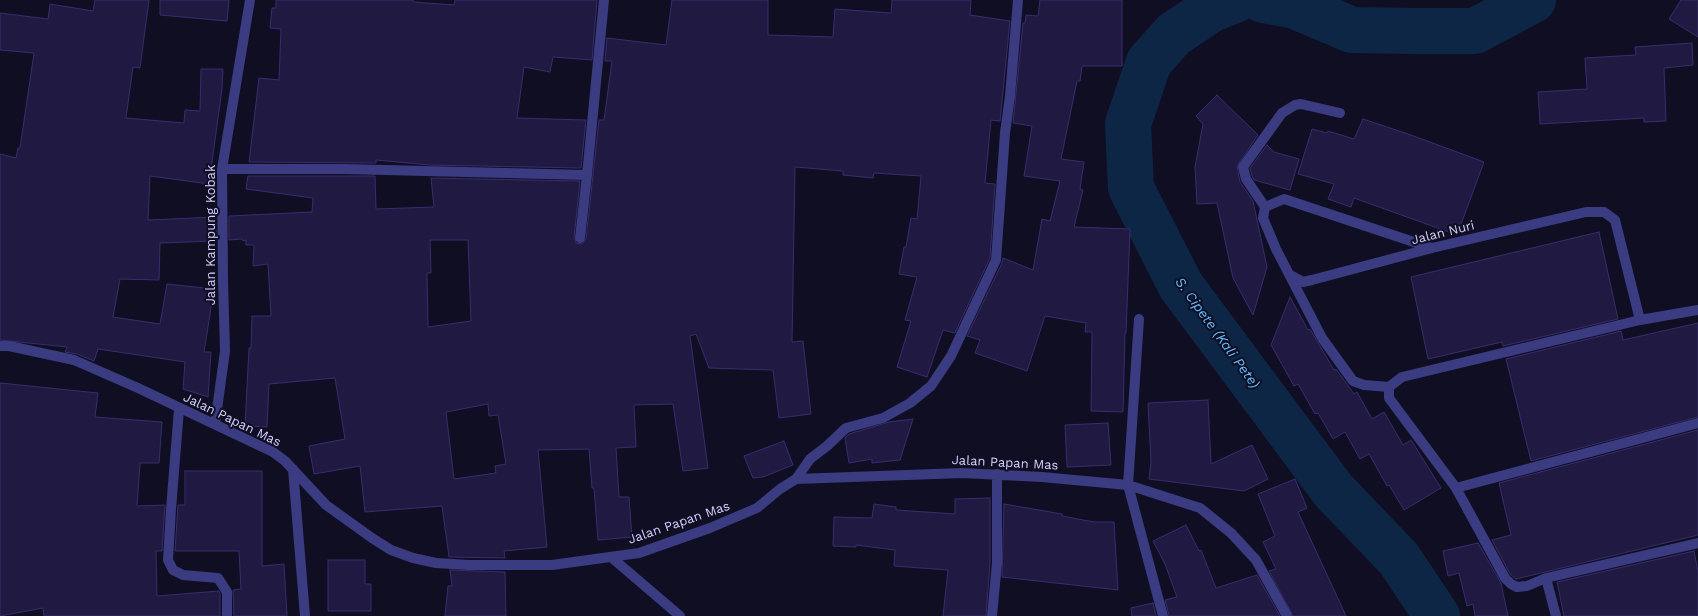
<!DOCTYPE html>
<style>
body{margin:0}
canvas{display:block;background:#100e22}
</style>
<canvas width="1698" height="616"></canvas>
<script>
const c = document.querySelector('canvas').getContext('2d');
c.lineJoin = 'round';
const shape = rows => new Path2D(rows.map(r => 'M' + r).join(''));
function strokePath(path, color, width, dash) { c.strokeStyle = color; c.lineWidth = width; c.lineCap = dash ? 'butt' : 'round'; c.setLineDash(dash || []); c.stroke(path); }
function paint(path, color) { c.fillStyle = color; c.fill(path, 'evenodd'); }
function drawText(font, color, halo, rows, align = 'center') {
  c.font = font + ' "Work Sans",sans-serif'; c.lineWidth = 4; c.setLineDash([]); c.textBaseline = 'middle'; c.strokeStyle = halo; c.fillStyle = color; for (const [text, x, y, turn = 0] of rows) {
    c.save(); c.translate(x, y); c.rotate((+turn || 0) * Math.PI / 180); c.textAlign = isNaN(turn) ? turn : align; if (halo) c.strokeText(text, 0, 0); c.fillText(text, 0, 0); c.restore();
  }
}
strokePath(shape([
 [1235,0,1210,10,1174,34,1149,62,1128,124,1131,188,1181,286,1333,490,1399,559,1437,616],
 [1263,0,1295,6,1352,30,1418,31,1475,31,1533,0]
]), '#0d2646', 46);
const building = shape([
 [95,0,149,0,140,68,133,67,126,118,184,123,185,110,200,111,201,69,223,69,222,89,209,184,150,176,148,220,216,217,216,241,160,243,159,280,120,279,113,317,160,324,167,284,214,289,204,352,211,352,208,397,183,389,185,362,98,349,94,361,77,354,65,352,67,347,0,340,0,154,16,158,18,148,20,148,34,53,0,50,0,13,48,19,50,4,93,11,95,0],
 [160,0,229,0,227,21,160,15,160,0],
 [276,0,413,0,413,2,454,5,455,0,597,0,592,60,553,57,550,72,524,67,517,118,586,120,581,168,430,165,376,160,376,163,249,162,259,78,279,80,281,29,270,28,272,8,276,8,276,0],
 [672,0,768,0,768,35,833,37,835,9,891,13,892,0,971,0,970,15,1010,21,1000,121,991,120,985,183,995,184,990,258,955,333,943,330,927,377,897,367,911,321,905,320,917,277,899,274,904,247,906,247,911,218,917,219,921,176,874,173,873,178,843,175,843,171,795,167,792,342,803,341,811,414,779,418,773,370,709,368,696,334,690,336,708,468,683,471,673,404,634,405,636,447,616,448,619,497,629,497,632,537,598,540,594,488,592,488,589,449,538,450,547,547,504,551,505,558,449,557,442,506,365,512,360,466,314,474,309,446,345,439,335,378,269,384,267,427,245,426,249,348,251,348,252,316,271,316,268,264,253,266,254,245,246,245,246,240,243,241,242,239,229,240,229,216,312,212,313,198,246,189,248,176,375,176,376,209,434,207,431,178,580,181,574,238,576,243,582,244,586,239,599,120,604,120,612,61,605,61,607,38,666,45,672,0],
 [430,240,468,240,471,321,428,327,427,273,431,273,430,240],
 [488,404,489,416,498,415,506,464,495,466,496,473,454,479,446,412,488,404],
 [1040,0,1122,0,1122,66,1082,66,1080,81,1077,81,1061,159,1084,162,1080,189,1083,190,1074,227,1130,229,1126,333,1125,333,1123,412,1091,411,1092,332,1085,332,1086,323,1045,316,1027,371,975,353,980,340,967,336,1002,263,1003,258,1033,270,1042,219,1050,221,1060,181,1024,176,1032,126,1013,123,1023,23,1025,23,1026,15,1038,16,1040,0],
 [1681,0,1698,0,1698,37,1669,19,1681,0],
 [1692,43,1693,65,1664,68,1666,121,1644,122,1644,118,1540,124,1538,92,1587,89,1585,58,1636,55,1635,47,1692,43],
 [1217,95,1258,135,1237,166,1240,182,1253,201,1267,267,1253,315,1233,278,1217,203,1197,204,1195,167,1203,124,1196,116,1217,95],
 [1363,119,1411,135,1484,162,1457,235,1354,198,1351,207,1328,199,1334,184,1298,174,1312,129,1327,133,1328,131,1354,139,1363,119],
 [1267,145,1274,152,1299,159,1290,190,1254,180,1252,176,1250,168,1267,145],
 [1599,232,1618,319,1503,346,1502,342,1428,359,1411,277,1599,232],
 [1290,297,1308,330,1310,329,1334,370,1336,369,1354,394,1357,392,1372,419,1384,412,1403,445,1411,440,1441,488,1404,510,1389,485,1387,486,1369,454,1360,459,1345,432,1333,439,1318,413,1315,414,1298,384,1294,386,1271,345,1290,297],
 [1698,323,1698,417,1531,461,1506,359,1621,331,1623,340,1698,323],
 [0,383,98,393,95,417,162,422,159,463,140,463,137,506,165,505,162,551,156,551,157,596,219,591,220,594,220,616,44,616,43,608,0,616,0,383],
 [1208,400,1211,464,1252,445,1268,479,1244,491,1149,479,1151,462,1148,403,1208,400],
 [913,419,900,460,872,463,872,459,849,463,845,438,849,434,889,422,913,419],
 [1108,423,1111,465,1067,467,1065,425,1108,423],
 [1698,430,1698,535,1516,579,1510,574,1492,540,1511,535,1499,483,1698,430],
 [784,441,793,465,763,477,753,478,744,456,784,441],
 [185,471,262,471,262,566,284,564,287,616,234,616,233,590,241,589,239,551,175,551,178,505,185,505,185,471],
 [1295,479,1307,508,1298,512,1346,616,1293,616,1269,571,1276,569,1263,542,1275,536,1258,494,1295,479],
 [990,498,990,563,986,616,943,616,948,570,894,566,895,550,856,545,856,547,833,546,834,517,872,518,874,504,896,507,896,510,955,514,955,499,990,498],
 [1004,504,1062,514,1062,516,1094,522,1114,522,1118,590,1002,577,1004,504],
 [1186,525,1199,551,1201,550,1216,588,1257,575,1280,616,1169,616,1165,600,1177,597,1165,564,1153,541,1186,525],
 [1478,543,1501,583,1508,616,1475,616,1473,604,1467,606,1459,573,1448,576,1443,551,1478,543],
 [1694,551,1698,571,1698,616,1564,616,1557,582,1694,551],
 [328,560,365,560,365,584,371,584,371,611,328,611,328,560],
 [450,570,505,572,506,616,445,616,448,586,452,586,450,570],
 [1153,603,1156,616,1132,616,1131,608,1153,603]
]);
paint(building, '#201a42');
strokePath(building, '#372d6e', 1);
strokePath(shape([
 [222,169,344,169,587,175,604,0],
 [1265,207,1246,179,1243,167,1282,113,1295,105,1301,104,1340,113],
 [580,238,587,175],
 [1290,275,1303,282,1312,280,1432,248,1586,212,1604,212,1615,220,1640,320],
 [1698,310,1640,320,1402,377,1389,387,1389,398,1456,488,1505,578,1511,584,1517,587,1527,586,1546,578,1698,543],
 [1139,319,1128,485,1163,616],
 [0,346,9,346,74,360,138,388,273,452,285,461,326,505,372,538,391,550,413,558,436,563,469,565,552,565,639,553,710,528,757,508,780,489,796,479,962,473,1042,477,1128,485,1200,508,1231,533,1256,560,1287,616],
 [1389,387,1364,385,1353,381,1322,338,1276,249,1263,218,1265,207,1284,199,1432,248],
 [179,409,171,509,168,560,173,570,183,575,218,578,227,592,227,616],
 [215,424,225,351,223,280,222,169,250,0],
 [293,469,305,616],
 [796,479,810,459,827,446,846,428,883,418,910,403,931,386,951,356,996,260,1005,133,1010,96,1018,0],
 [1456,488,1698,423],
 [611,557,680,616],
 [1546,578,1556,616],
 [992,616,997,563,997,474]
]), '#3a3b80', 10);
drawText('13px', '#d3cffe', '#100e22', [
 ["Jalan Nuri",1443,233,-14],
 ["Jalan Kampung Kobak",211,235,-90],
 ["Jalan Papan Mas",232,420,26],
 ["Jalan Papan Mas",1005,463,3],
 ["Jalan Papan Mas",679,523,-19]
]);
drawText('italic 14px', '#60bbfb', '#100e22', [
 ["S. Cipete (Kali Pete)",1217,333,54]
]);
</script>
